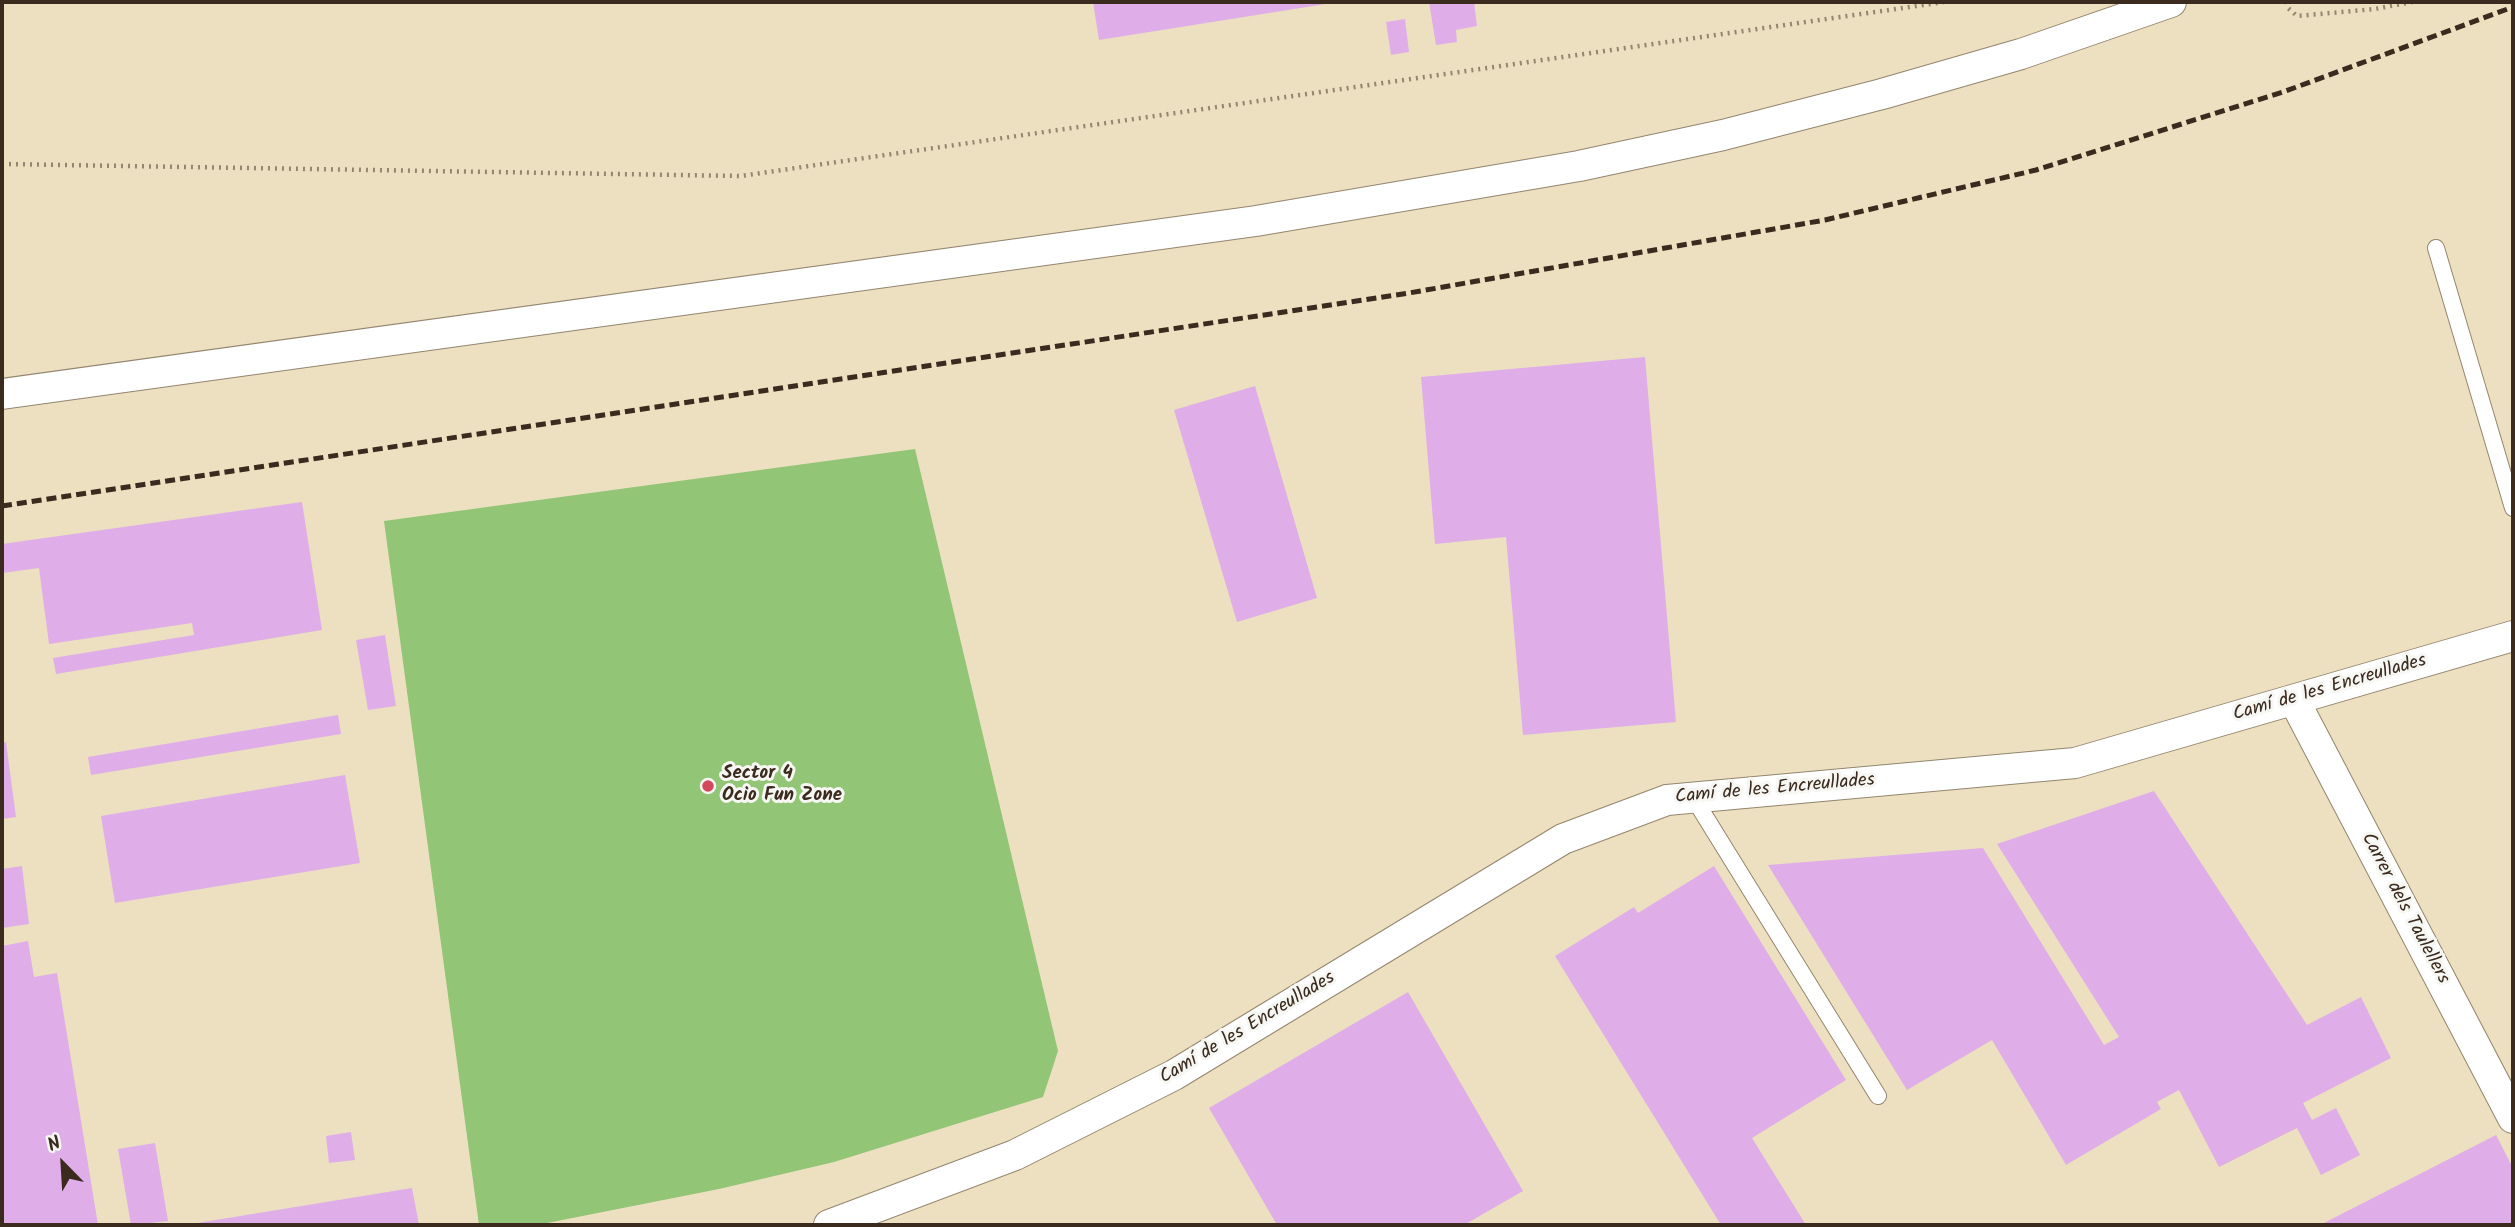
<!DOCTYPE html>
<meta charset="utf-8">
<style>
body{margin:0}
#map{position:relative;width:2515px;height:1227px;overflow:hidden;background:#ece0c0;font-family:Kalam,sans-serif}
canvas{display:block}
.frame{position:absolute;inset:0;border:4px solid #3b2a1e;pointer-events:none}
.north{position:absolute;left:28px;top:1129px;width:70px;height:70px;-webkit-text-stroke:5px #f6f6f2;paint-order:stroke;rotate:336deg;font-size:19px;font-weight:700;line-height:28px;text-align:center;color:#3b2a1e}
.north::after{content:'';display:block;margin:auto;width:24px;height:32px;background:#3b2a1e;clip-path:polygon(50% 0,100% 100%,50% 72%,0 100%)}
</style>
<div id="map">
<canvas width="2515" height="1227"></canvas>
<div class="frame"></div>
<div class="north">N</div>
</div>
<script>
const c = document.querySelector('canvas').getContext('2d');
c.lineJoin = 'round';
function paint(path, color) { c.fillStyle = color; c.fill(path, 'evenodd'); }
const shape = rows => new Path2D(rows.map(r => 'M' + r).join(''));
function strokePath(path, color, width, dash) { c.strokeStyle = color; c.lineWidth = width; c.lineCap = dash ? 'butt' : 'round'; c.setLineDash(dash || []); c.stroke(path); }
function drawText(font, color, halo, rows, align = 'center') {
  c.font = font + ' Kalam,sans-serif'; c.lineWidth = 6; c.setLineDash([]); c.textBaseline = 'middle'; c.strokeStyle = halo; c.fillStyle = color; for (const [text, x, y, turn = 0] of rows) {
    c.save(); c.translate(x, y); c.rotate((+turn || 0) * Math.PI / 180); c.textAlign = isNaN(turn) ? turn : align; if (halo) c.strokeText(text, 0, 0); c.fillText(text, 0, 0); c.restore();
  }
}
paint(shape([
 [915,449,1058,1051,1043,1097,834,1162,719,1189,537,1225,479,1225,384,521]
]), '#92c576');
paint(shape([
 [1093,2,1332,2,1332,3,1099,40],
 [1429,2,1474,2,1477,26,1456,30,1457,42,1436,45],
 [1405,19,1409,52,1391,55,1386,22],
 [1645,357,1676,722,1523,735,1506,537,1435,544,1421,377],
 [1255,386,1317,598,1237,622,1174,410],
 [302,502,322,630,56,674,53,658,194,635,192,623,49,644,39,568,2,573,2,544],
 [385,635,396,706,368,710,356,640],
 [338,715,341,734,91,775,88,757],
 [6,742,16,817,2,819,2,743],
 [345,775,360,863,115,903,101,816],
 [2154,791,2307,1025,2361,997,2391,1058,2303,1103,2312,1120,2336,1108,2360,1155,2321,1175,2297,1128,2219,1167,2179,1090,2157,1102,2161,1109,2066,1165,1992,1040,1907,1090,1768,865,1983,848,2104,1045,2119,1037,1997,844],
 [22,866,29,924,2,928,2,869],
 [1714,866,1846,1080,1752,1138,1806,1225,1721,1225,1555,956,1634,907,1638,913],
 [28,941,34,977,57,973,98,1225,2,1225,2,946],
 [1408,992,1523,1191,1464,1225,1277,1225,1209,1108],
 [351,1132,355,1160,329,1163,326,1136],
 [2496,1135,2513,1168,2513,1225,2320,1225],
 [155,1143,168,1221,131,1225,118,1149],
 [412,1188,419,1225,191,1225,191,1224]
]), '#dfaee8');
const lane = shape([
 [2436,248,2513,508],
 [1693,797,1878,1096]
]);
const street = shape([
 [2,394,1256,221,1579,166,1723,135,1882,94,2021,54,2171,2],
 [2294,700,2513,1118],
 [829,1225,1015,1155,1174,1075,1563,839,1667,800,2075,763,2513,636]
]);
strokePath(lane, '#94856f', 18);
strokePath(street, '#94856f', 32);
strokePath(shape([
 [2286,2,2288,8,2297,16,2375,9,2412,2],
 [2,164,740,176,1944,2]
]), '#94856f', 4.5, [2, 5]);
strokePath(lane, '#fff', 16);
strokePath(street, '#fff', 30);
strokePath(shape([
 [2,506,1409,293,1825,220,2036,170,2283,92,2513,7]
]), '#3b2a1e', 5, [10, 5]);
for (const [x, y, r, color] of [
 [708,786,7,"#d1495b"]
]) { const dot = new Path2D(); dot.arc(x, y, r, 0, 2 * Math.PI); c.fillStyle = color; c.fill(dot); strokePath(dot, '#f6f6f2', 2.5); }
drawText('19px', '#3b2a1e', '#f6f6f2', [
 ["Camí de les Encreullades",2330,689,-16],
 ["Camí de les Encreullades",1775,790,-5],
 ["Carrer dels Taulellers",2404,909,62],
 ["Camí de les Encreullades",1248,1029,-31]
]);
drawText('bold 19px', '#3b2a1e', '#f6f6f2', [
 ["Sector 4",722,775],
 ["Ocio Fun Zone",722,797]
], 'left');
</script>
